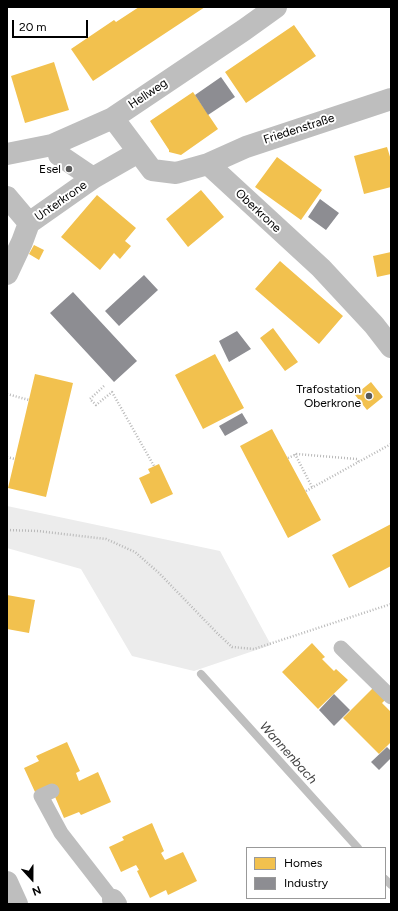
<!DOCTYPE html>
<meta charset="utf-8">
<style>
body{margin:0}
#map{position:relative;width:398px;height:911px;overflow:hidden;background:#fff;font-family:Figtree,sans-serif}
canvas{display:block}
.frame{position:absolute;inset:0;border:8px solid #000;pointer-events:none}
.legend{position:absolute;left:246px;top:847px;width:140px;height:52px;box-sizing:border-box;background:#fff;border:1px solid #999;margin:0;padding:5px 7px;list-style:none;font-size:12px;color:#000}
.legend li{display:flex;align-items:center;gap:8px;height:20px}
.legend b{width:20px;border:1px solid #999}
.north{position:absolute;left:12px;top:859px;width:40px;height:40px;-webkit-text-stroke:3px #fff;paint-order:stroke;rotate:159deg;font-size:11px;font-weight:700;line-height:16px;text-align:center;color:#000}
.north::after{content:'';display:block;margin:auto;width:14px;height:18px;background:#000;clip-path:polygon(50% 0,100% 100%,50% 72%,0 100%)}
.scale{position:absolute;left:12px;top:20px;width:76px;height:18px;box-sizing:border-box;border:2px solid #000;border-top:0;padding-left:5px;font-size:12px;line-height:14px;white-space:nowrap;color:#000;-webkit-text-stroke:3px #fff;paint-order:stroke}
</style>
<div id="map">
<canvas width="398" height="911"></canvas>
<div class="frame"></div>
<ul class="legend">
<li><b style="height:11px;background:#f2c14e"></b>Homes</li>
<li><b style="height:11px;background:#8d8d92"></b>Industry</li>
</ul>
<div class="north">N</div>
<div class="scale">20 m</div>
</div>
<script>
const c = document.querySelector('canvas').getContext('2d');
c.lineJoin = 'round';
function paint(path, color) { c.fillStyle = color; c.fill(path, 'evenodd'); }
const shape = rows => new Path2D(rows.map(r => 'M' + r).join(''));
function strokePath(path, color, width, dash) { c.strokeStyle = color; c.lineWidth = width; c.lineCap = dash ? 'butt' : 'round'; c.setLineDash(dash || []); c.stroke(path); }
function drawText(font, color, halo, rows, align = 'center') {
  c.font = font + ' Figtree,sans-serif'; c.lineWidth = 4; c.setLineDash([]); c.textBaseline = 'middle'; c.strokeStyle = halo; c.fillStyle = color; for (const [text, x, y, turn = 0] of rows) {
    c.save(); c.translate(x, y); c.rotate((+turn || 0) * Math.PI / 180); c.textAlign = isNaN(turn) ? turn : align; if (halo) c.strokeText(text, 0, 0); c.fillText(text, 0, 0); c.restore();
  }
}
paint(shape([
 [7,506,220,551,271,645,194,671,132,656,81,569,7,548]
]), '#ececec');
paint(shape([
 [139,7,205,7,93,81,71,49,114,20,116,22],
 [294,25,316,56,246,103,225,72],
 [54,62,69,110,25,123,11,76],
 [193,92,218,129,181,155,169,152,169,150,150,121],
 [387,147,391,160,391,187,364,194,354,156],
 [277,157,322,190,301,220,255,187],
 [201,190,224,217,188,247,166,219],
 [97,195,136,228,125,241,131,246,120,259,114,253,100,270,61,237],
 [34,245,44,250,39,260,29,254],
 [391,252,391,274,377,277,373,256],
 [280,261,343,316,319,344,255,289],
 [273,328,298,362,285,371,260,338],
 [215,354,244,408,203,429,175,375],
 [35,374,73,383,46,497,8,488],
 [371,382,383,397,367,410,355,395],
 [272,429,321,520,288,538,240,446],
 [159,464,173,494,151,504,139,478,150,473,148,469],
 [391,524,391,566,349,588,332,555],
 [7,595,35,600,29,633,7,629],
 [312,643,325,657,322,659,334,671,336,669,348,680,318,709,282,672],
 [373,688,385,700,382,703,391,712,391,742,379,754,343,718],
 [67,742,80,771,76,773,79,781,98,772,111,802,81,815,79,812,64,818,50,785,35,792,24,768,39,761,36,756],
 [152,823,164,851,161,853,165,860,183,852,197,881,168,895,166,890,150,898,137,871,139,870,136,865,121,872,109,847,124,840,122,837]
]), '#f2c14e');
paint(shape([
 [221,77,235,97,208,115,195,95],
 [320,199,339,213,326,230,308,217],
 [144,275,158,290,119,326,105,311],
 [73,292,137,361,114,382,50,313],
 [237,331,251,349,229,362,219,341],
 [242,413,248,423,225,436,219,426],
 [334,694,350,710,334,726,319,710],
 [387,747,391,751,391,758,379,770,371,762]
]), '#8d8d92');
strokePath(shape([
 [201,674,358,848],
 [385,879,391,885]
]), '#bfbfbf', 8);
strokePath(shape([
 [104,386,90,399,96,405,112,392,154,466],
 [7,394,29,400],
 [295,454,312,487],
 [7,457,15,459],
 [288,458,297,454,357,459,359,462],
 [306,491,391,444],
 [7,530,38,531,106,539,135,552,159,573,218,634,232,647,254,649,391,604]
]), '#b9b9b9', 2.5, [1, 2]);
strokePath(shape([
 [341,648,391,697],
 [52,791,41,796,61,833,113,900]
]), '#bebebe', 15);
strokePath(shape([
 [113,118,152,170,176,173,208,164,321,268,374,325,391,347],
 [7,154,52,145,113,118,244,30,276,7],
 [59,155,93,178],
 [208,164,246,147,391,99],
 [7,197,29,223,22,242,7,274],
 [29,223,93,178,128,158],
 [7,882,17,904],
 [113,900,116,904]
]), '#bebebe', 22);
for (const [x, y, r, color] of [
 [69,169,4,"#595959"],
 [369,396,4,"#595959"]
]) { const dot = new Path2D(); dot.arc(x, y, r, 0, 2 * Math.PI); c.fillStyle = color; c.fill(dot); strokePath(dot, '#fff', 1.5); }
drawText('12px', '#000', '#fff', [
 ["Hellweg",148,94,-34],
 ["Friedenstraße",299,129,-18],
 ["Unterkrone",61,201,-35],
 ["Oberkrone",258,211,43]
]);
drawText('12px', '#000', '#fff', [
 ["Esel",61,169],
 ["Trafostation",361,389],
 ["Oberkrone",361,403]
], 'right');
drawText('italic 13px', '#444', '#fff', [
 ["Wannenbach",288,753,48]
]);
</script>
